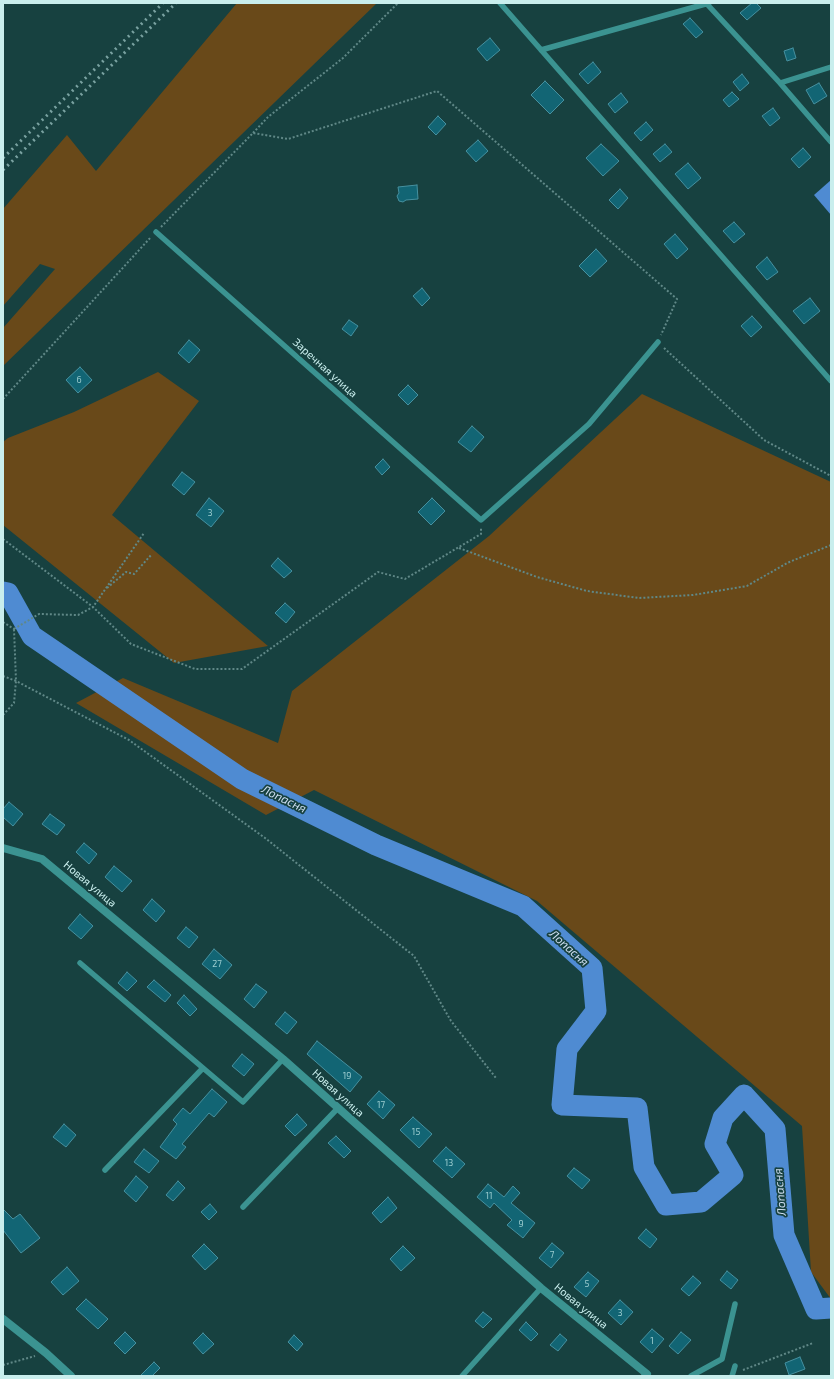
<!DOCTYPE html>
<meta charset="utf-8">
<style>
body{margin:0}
#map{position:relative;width:834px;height:1379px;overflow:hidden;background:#174140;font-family:"Exo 2",sans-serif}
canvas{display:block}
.frame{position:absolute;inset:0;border:4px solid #c9eeed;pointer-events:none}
</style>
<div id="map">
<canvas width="834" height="1379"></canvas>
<div class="frame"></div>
</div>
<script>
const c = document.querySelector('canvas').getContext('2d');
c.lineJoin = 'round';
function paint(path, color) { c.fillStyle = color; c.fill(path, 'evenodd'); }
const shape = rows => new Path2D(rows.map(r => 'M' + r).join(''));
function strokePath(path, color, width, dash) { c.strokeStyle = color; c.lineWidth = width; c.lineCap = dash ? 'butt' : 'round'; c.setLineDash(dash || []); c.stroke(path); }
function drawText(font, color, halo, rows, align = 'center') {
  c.font = font + ' "Exo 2",sans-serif'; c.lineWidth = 3.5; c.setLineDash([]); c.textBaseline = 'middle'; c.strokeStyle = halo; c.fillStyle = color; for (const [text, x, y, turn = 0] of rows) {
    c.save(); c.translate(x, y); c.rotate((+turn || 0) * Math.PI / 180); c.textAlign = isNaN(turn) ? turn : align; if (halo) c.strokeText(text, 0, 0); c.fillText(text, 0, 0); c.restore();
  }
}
paint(shape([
 [237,3,377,3,3,366,3,328,55,269,40,264,3,306,3,209,67,135,96,171],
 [158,372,199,401,112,515,268,646,174,663,3,525,3,442,8,438,74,412],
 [642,394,831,482,831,1299,811,1272,802,1126,537,901,314,790,266,815,76,703,123,678,278,743,292,691,489,536]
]), '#694919');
paint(shape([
 [831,180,831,215,814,195]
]), '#4f8bd2');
strokePath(shape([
 [3,592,8,593,32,636,242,779,376,845,523,906,592,968,596,1011,567,1049,562,1105,637,1108,644,1167,666,1205,701,1202,733,1175,715,1144,723,1118,744,1095,775,1129,784,1235,816,1309,831,1308]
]), '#4f8bd2', 21);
const building = shape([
 [752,3,756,3,761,8,747,20,740,13,752,3],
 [690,18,703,32,696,38,683,24,690,18],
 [490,38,500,50,487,61,477,49,490,38],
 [793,48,796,58,787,61,784,51,793,48],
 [593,62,601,72,588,84,579,74,593,62],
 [742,74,749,83,740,91,733,82,742,74],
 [545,81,564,100,550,114,531,95,545,81],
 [819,83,827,96,814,104,806,90,819,83],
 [732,92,739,99,729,107,723,100,732,92],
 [621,93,628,102,615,113,608,104,621,93],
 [773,108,780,118,770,126,762,116,773,108],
 [438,116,446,124,436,135,428,127,438,116],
 [646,122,653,130,641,141,634,133,646,122],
 [478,140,488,151,476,162,466,151,478,140],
 [601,144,619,161,603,176,586,158,601,144],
 [665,144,672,152,660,162,653,154,665,144],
 [803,148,811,157,799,168,791,159,803,148],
 [688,163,701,178,688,189,675,174,688,163],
 [417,185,418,199,406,200,403,202,399,201,397,196,399,193,398,187,417,185],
 [620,189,628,198,618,209,609,200,620,189],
 [734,222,745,234,734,243,723,231,734,222],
 [675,234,688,249,677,259,664,244,675,234],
 [596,249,607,261,590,277,579,266,596,249],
 [767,257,778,272,767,280,756,267,767,257],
 [422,288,430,298,422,306,413,296,422,288],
 [810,298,820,311,804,324,793,311,810,298],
 [752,316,762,327,751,337,741,326,752,316],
 [349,320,358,326,351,336,342,329,349,320],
 [189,340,200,350,189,363,178,353,189,340],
 [80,367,92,380,78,393,66,380,80,367],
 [408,385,418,395,408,405,398,395,408,385],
 [472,426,484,437,471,452,458,442,472,426],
 [383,459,390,467,382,475,375,467,383,459],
 [182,472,195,482,184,495,172,485,182,472],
 [209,498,224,511,211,527,196,515,209,498],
 [432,498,445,511,431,525,418,512,432,498],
 [278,558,292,571,284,578,271,566,278,558],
 [285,603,295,612,286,623,275,613,285,603],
 [9,802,23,814,13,826,3,817,3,809,9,802],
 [50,814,65,825,57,835,42,824,50,814],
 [84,843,97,854,89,864,76,852,84,843],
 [114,866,132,881,122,892,105,877,114,866],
 [152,899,165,911,156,922,143,910,152,899],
 [80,914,93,926,81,939,68,928,80,914],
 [186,927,198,937,189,948,177,938,186,927],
 [214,949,232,965,220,979,202,964,214,949],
 [127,972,137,981,127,991,118,983,127,972],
 [154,980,171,995,165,1002,147,987,154,980],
 [256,984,267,992,254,1008,244,999,256,984],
 [184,995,197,1009,190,1016,177,1003,184,995],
 [285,1012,297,1022,287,1034,275,1024,285,1012],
 [317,1041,362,1077,350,1092,307,1054,317,1041],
 [242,1054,254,1064,244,1076,232,1066,242,1054],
 [212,1089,227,1102,214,1117,209,1113,182,1144,186,1147,176,1159,160,1147,177,1124,173,1120,183,1108,190,1114,212,1089],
 [379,1091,395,1105,383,1119,367,1104,379,1091],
 [297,1114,307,1125,295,1136,285,1126,297,1114],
 [413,1117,432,1134,419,1148,400,1130,413,1117],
 [64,1124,76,1135,66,1147,53,1137,64,1124],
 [336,1136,351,1151,344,1158,328,1143,336,1136],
 [446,1147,465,1164,452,1178,433,1161,446,1147],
 [144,1149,159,1161,149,1173,134,1162,144,1149],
 [574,1168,590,1180,582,1189,567,1176,574,1168],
 [136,1176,148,1187,136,1202,124,1191,136,1176],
 [178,1181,185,1188,173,1201,166,1195,178,1181],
 [488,1184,504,1197,513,1186,520,1193,511,1203,535,1223,523,1238,507,1225,512,1220,494,1203,490,1208,477,1197,488,1184],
 [388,1197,397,1208,381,1223,372,1213,388,1197],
 [210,1204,217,1212,209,1220,201,1212,210,1204],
 [3,1209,13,1219,20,1214,40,1238,21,1253,3,1230,3,1209],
 [646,1229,657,1239,650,1248,638,1238,646,1229],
 [552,1243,564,1253,551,1268,539,1258,552,1243],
 [204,1244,218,1258,205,1270,192,1256,204,1244],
 [403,1246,415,1258,401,1271,390,1259,403,1246],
 [67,1267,79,1281,63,1295,51,1282,67,1267],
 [727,1271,738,1280,731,1289,720,1280,727,1271],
 [588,1272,599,1281,586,1297,574,1287,588,1272],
 [693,1276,701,1283,689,1296,681,1289,693,1276],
 [86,1299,108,1319,98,1329,76,1309,86,1299],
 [620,1300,633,1312,621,1325,608,1313,620,1300],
 [483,1312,492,1319,483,1328,475,1321,483,1312],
 [526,1322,538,1334,531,1341,519,1330,526,1322],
 [652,1329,664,1339,652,1353,640,1342,652,1329],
 [125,1332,136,1343,125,1354,114,1343,125,1332],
 [681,1332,691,1340,678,1354,669,1346,681,1332],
 [203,1333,214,1344,203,1354,193,1343,203,1333],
 [560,1334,567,1340,558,1351,550,1345,560,1334],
 [294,1335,303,1344,297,1351,288,1342,294,1335],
 [800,1357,805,1369,789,1375,785,1363,800,1357],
 [154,1362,160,1368,152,1376,140,1376,154,1362]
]);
paint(building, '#126574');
strokePath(building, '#46909f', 1);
strokePath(shape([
 [253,133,268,117,343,58,398,3],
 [161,227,253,133,288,139,437,91,677,299,661,335],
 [664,348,764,440,831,476],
 [3,399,151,237],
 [3,539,93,607,131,644,195,669,242,669,378,572,405,579,481,534,481,527],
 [459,548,537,577,587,591,639,598,693,595,747,586,787,563,831,545],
 [107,588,126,572,134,574,152,554],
 [3,622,14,629],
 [14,629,39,614,78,615,93,607,144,533],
 [3,676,16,681,129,740,265,838,414,956,451,1021,496,1078],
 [3,715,14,703,16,681,14,629],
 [3,1365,35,1356],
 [743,1370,813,1343]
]), '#608887', 2, [2, 2]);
strokePath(shape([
 [500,3,831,381],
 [706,3,780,83],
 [541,50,709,3],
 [831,67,780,83,831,142],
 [156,232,481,520,589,424,658,342],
 [80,963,203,1068],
 [105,1170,203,1068,243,1102,283,1059],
 [243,1207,338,1108],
 [462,1376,541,1288],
 [691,1376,722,1359,735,1304],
 [732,1376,735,1366]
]), '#3b9391', 5.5);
strokePath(shape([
 [3,848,42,859,283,1059,541,1288,647,1374,645,1376],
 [3,1319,46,1353,71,1376]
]), '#3b9391', 8);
strokePath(shape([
 [3,158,163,3],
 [3,170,176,3]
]), '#7aa2a1', 3, [2, 4]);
drawText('9px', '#9bcccf', null, [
 ["6",79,380],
 ["3",210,513],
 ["27",217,964],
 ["19",347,1076],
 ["17",381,1105],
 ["15",416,1132],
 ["13",449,1163],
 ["11",489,1196],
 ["9",521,1224],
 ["7",552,1255],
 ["5",587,1284],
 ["3",620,1313],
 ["1",652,1341]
]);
drawText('11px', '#c9eeed', '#174140', [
 ["Заречная улица",325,368,42],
 ["Новая улица",90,884,40],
 ["Новая улица",338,1093,42],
 ["Новая улица",581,1306,39]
]);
drawText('italic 12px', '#cdddef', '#174140', [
 ["Лопасня",284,799,26],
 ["Лопасня",569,948,42],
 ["Лопасня",780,1192,-95]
]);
</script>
